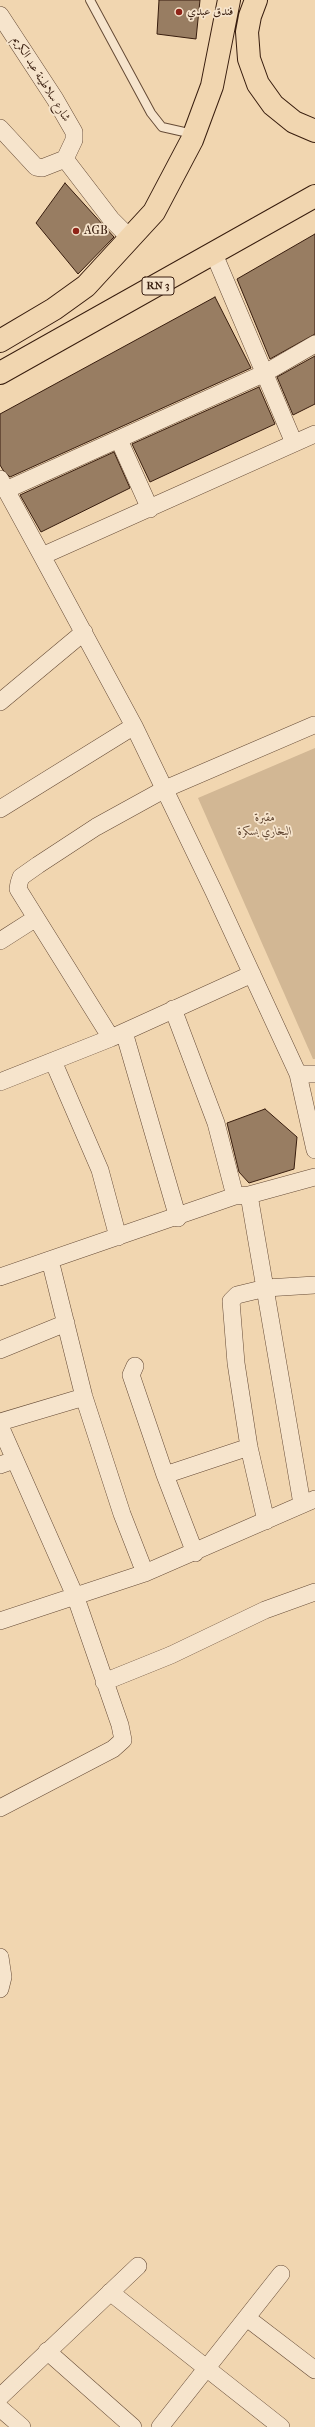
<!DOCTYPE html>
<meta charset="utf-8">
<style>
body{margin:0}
canvas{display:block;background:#f1d6b0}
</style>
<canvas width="315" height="2427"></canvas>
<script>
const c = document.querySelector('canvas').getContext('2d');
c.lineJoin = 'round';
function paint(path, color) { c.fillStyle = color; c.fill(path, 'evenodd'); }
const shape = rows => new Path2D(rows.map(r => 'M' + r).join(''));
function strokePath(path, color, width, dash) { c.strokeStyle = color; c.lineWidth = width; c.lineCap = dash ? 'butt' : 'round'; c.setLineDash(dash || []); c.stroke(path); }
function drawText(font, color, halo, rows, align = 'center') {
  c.font = font + ' "IM FELL French Canon",Amiri,serif'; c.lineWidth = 3.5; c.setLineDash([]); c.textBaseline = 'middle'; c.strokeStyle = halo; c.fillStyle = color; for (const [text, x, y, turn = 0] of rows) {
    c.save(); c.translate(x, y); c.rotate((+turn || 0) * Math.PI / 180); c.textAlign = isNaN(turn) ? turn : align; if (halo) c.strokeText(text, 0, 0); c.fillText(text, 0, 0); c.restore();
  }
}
paint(shape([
 [315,748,315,1059,313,1059,198,798]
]), '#d2b794');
const building = shape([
 [159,0,200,0,196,39,157,34,159,0],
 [65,183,114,237,78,274,36,223,65,183],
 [315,234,315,334,270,359,237,279,315,234],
 [215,297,251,368,10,477,3,470,0,465,0,414,215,297],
 [315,356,315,404,293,415,277,377,315,356],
 [259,387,275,424,150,482,132,444,259,387],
 [114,452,130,488,41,532,20,495,114,452],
 [265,1109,297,1137,294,1169,249,1183,239,1172,227,1123,265,1109]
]);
paint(building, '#987d62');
strokePath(building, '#381d0e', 1);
const service = shape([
 [90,0,151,113,162,127,193,134]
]);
const minor = shape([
 [0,15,55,99,74,132,74,140,65,159,111,219,131,239],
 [0,128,36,167,42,168,65,159],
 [214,254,294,443],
 [315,434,42,556,134,726,214,892,298,1074,315,1150],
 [119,440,150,509],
 [0,479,42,556],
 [6,490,265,373,315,344],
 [0,702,84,632],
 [0,809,134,726],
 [0,941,36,918],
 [252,974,111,1038,18,889,19,883,21,877,38,865,96,827,165,789,314,725],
 [173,1009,216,1123,235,1196],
 [124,1032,178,1218],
 [53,1061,100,1170,118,1237],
 [298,1074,315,1074],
 [0,1082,111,1038],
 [249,1195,302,1504],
 [50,1260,84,1397,122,1514,145,1573],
 [0,1277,235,1196,249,1195,315,1177],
 [0,1350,66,1323],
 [135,1366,131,1375,165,1475],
 [0,1422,84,1397],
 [0,1426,76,1598,120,1725,123,1740,113,1749,0,1808],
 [0,1465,14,1460],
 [266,1521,249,1447,236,1363,231,1301,237,1295,266,1288,315,1285],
 [195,1553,165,1475,249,1447],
 [0,1621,145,1573,315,1499],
 [104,1682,171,1655,265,1610,315,1592],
 [0,1957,3,1977,0,1989],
 [110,2292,281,2427],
 [247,2318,315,2370],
 [47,2351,133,2427],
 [0,2397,138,2266],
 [0,2408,22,2427],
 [160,2427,281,2274]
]);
const primary = shape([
 [256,0,250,16,247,32,249,59,258,84,273,105,294,122,315,131],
 [0,341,54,309,86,286,154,212,192,140,212,86,229,0],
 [0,373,315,196]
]);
strokePath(service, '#664b36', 10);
strokePath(minor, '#664b36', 18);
strokePath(primary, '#381d0e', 24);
strokePath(service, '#f6e4cc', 8);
strokePath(minor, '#f6e4cc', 17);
strokePath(primary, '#f1d6b0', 22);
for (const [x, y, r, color] of [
 [179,12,4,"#8f2418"],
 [76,231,4,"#8f2418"]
]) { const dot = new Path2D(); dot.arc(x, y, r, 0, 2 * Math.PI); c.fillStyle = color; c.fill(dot); strokePath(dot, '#f6e4cc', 1.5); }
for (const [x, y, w] of [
 [158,286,32]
]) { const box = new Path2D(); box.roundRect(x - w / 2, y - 9, w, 18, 3); c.fillStyle = '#f6e4cc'; c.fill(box); strokePath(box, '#381d0e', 1); }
drawText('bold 11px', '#381d0e', null, [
 ["RN 3",158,286]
]);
drawText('12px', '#381d0e', '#f6e4cc', [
 ["فندق عبدي",187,12],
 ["AGB",84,231]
], 'left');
drawText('12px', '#381d0e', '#f6e4cc', [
 ["شارع سلاطينة عبد الكريم",41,79,58]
]);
drawText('italic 12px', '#5e4430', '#f6e4cc', [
 ["مقبرة",265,818],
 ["البخاري بسكرة",265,832]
]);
</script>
